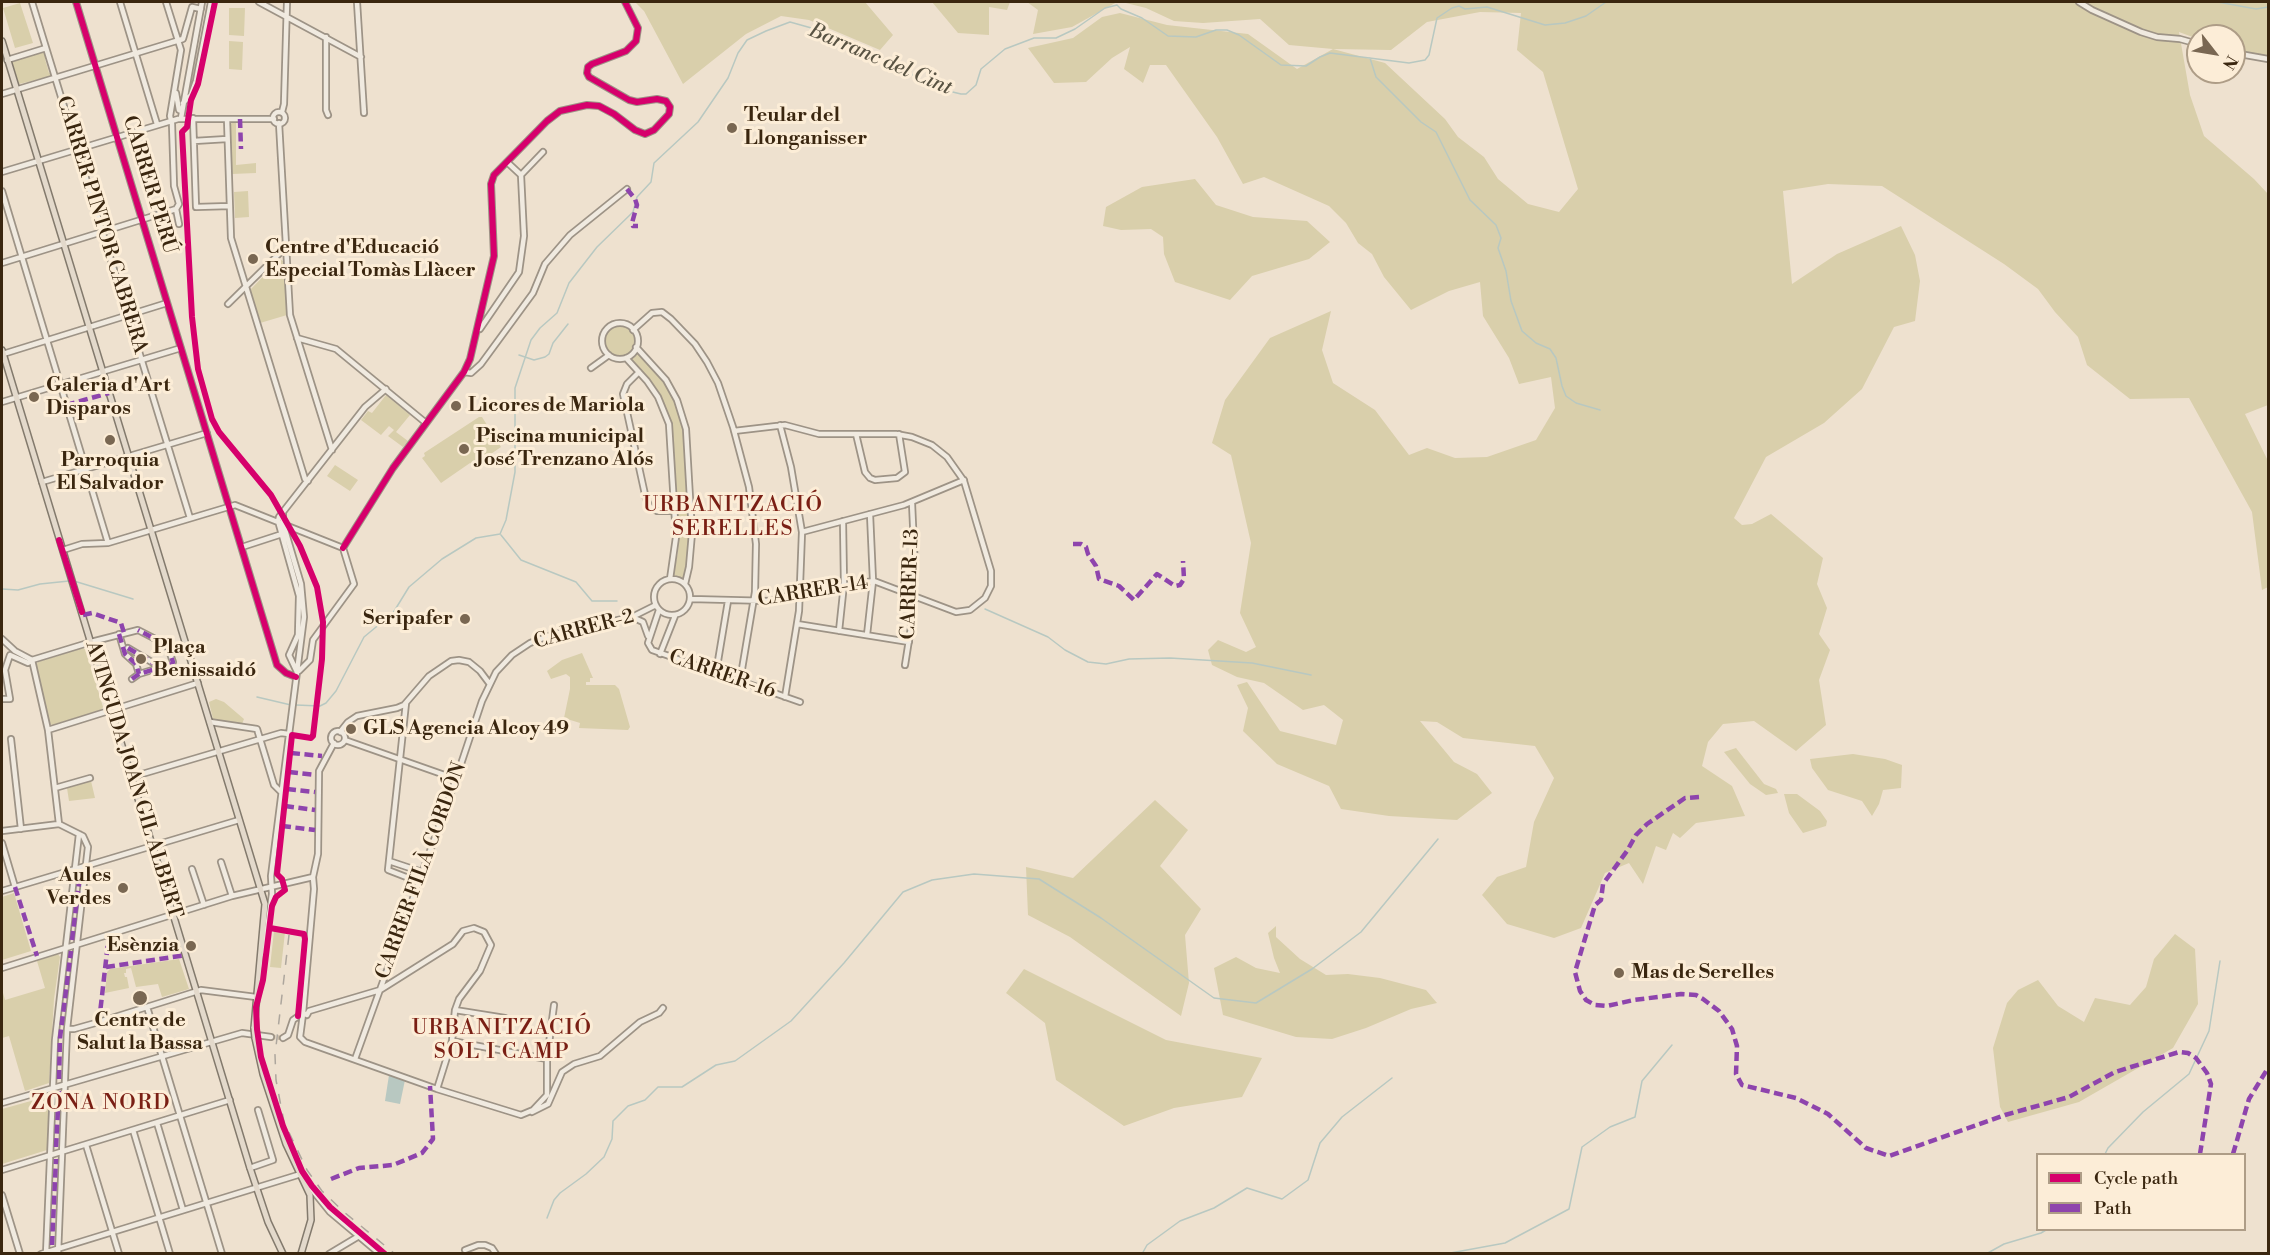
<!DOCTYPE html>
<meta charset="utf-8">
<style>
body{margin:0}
#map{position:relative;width:2270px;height:1255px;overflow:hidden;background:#eee1cf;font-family:"Libre Bodoni",serif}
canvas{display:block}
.frame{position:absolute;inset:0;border:3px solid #3a260f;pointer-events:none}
.legend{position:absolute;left:2036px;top:1153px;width:210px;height:78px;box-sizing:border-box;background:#fcedd7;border:2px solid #ae9d87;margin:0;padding:8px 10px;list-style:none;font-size:18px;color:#3a260f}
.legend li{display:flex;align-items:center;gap:12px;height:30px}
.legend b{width:30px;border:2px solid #ae9d87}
.north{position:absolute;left:2186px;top:24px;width:60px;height:60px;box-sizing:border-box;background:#fcedd7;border:2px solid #ae9d87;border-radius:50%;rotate:121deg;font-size:16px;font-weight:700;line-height:24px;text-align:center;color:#3a260f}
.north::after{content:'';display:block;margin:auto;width:21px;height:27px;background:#796752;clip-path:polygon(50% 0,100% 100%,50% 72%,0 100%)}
</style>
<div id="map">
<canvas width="2270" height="1255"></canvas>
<div class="frame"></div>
<ul class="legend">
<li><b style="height:8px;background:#d6006c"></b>Cycle path</li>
<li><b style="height:8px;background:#8e44ad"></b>Path</li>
</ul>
<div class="north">N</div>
</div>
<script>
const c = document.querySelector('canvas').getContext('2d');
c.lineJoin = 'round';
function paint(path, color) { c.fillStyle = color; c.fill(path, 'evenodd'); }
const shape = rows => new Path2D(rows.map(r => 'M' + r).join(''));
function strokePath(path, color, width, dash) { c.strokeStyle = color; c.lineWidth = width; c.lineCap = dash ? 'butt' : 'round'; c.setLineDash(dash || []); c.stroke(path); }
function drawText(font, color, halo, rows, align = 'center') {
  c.font = font + ' "Libre Bodoni",serif'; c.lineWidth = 6; c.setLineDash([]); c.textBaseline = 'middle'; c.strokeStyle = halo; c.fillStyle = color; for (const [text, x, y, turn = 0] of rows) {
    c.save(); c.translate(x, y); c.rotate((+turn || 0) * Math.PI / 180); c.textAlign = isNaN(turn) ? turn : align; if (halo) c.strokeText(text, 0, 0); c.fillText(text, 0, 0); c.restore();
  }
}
paint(shape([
 [635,2,865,2,893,35,880,50,809,20,781,16,746,34,683,84,644,11],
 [932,2,1010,2,1007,10,989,7,989,35,958,33],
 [1027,2,1117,2,1072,27,1033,34,1038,10],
 [1122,2,2268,2,2268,56,2234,49,2234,36,2198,36,2198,39,2179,32,2190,95,2204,136,2254,179,2268,194,2268,405,2245,414,2268,461,2268,587,2262,590,2252,512,2189,398,2130,399,2087,365,2078,337,2055,312,2038,289,2004,264,1882,186,1828,184,1783,191,1792,284,1837,254,1901,226,1915,255,1920,281,1915,321,1894,327,1862,389,1824,423,1766,457,1734,518,1742,525,1752,524,1771,514,1823,558,1817,584,1827,608,1819,634,1830,650,1819,680,1826,725,1796,751,1754,721,1723,724,1708,742,1702,766,1732,786,1745,816,1696,823,1680,838,1673,833,1666,850,1656,846,1643,884,1629,863,1605,873,1581,928,1554,938,1507,924,1482,895,1497,877,1526,867,1534,822,1554,778,1535,746,1463,738,1437,722,1420,721,1454,762,1477,774,1492,793,1457,820,1389,816,1341,809,1329,786,1277,764,1243,731,1248,708,1237,685,1247,682,1280,731,1336,745,1343,720,1324,705,1303,710,1264,683,1237,677,1212,665,1208,650,1218,640,1246,652,1256,647,1240,613,1251,543,1231,455,1212,443,1225,400,1270,338,1331,311,1322,350,1333,383,1375,410,1409,455,1427,448,1455,458,1487,457,1536,440,1555,408,1551,377,1519,384,1509,358,1483,316,1480,282,1449,291,1411,310,1384,277,1372,254,1358,243,1346,223,1329,206,1264,177,1243,184,1217,137,1166,65,1150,65,1143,83,1124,69,1130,47,1112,58,1086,82,1054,83,1028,48,1073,38,1102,17,1120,13,1167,25,1248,34,1297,69,1333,49,1289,45,1260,19,1203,23,1174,21,1146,8],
 [1480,12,1521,13,1517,50,1543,72,1578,189,1559,212,1528,204,1498,179,1484,157,1458,137,1445,119,1385,63,1333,49,1391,50,1427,22],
 [20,3,33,43,15,48,3,8],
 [229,8,245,8,244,36,229,35],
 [229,41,243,42,242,70,229,69],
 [43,51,47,53,48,58,45,59,49,73,53,72,52,76,19,84,12,63,13,61],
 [232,123,236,123,236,165,256,163,256,173,232,174,230,125],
 [1195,179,1216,205,1253,217,1307,221,1330,242,1309,259,1252,276,1230,300,1175,282,1164,254,1163,237,1151,229,1121,230,1103,226,1106,207,1142,187],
 [248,191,249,217,235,218,234,192],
 [280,259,283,261,287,315,260,323,250,290],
 '605 341a15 15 0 1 1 30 0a15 15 0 1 1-30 0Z',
 [639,351,664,380,676,401,686,437,690,506,689,555,684,580,673,576,678,552,679,528,671,424,657,391,630,360],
 [386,395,410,415,396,432,408,441,403,447,388,436,394,430,389,426,381,435,361,420,368,411,372,413],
 [479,417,482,417,501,447,475,465,470,463,441,483,422,458,425,456,424,453],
 [335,465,358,480,350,491,327,476],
 [83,648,86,650,103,707,101,710,52,725,49,723,36,665,38,662],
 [582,653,593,678,590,678,590,682,586,682,586,685,615,685,619,689,630,727,628,730,579,728,580,723,564,718,570,689,570,677,566,674,551,679,547,671,562,660],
 [216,699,224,702,244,719,242,724,213,719,209,702],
 [1736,748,1764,784,1776,789,1778,793,1766,795,1750,784,1724,752],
 [1853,754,1885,759,1902,765,1901,788,1883,790,1879,804,1872,816,1862,801,1828,790,1812,768,1810,759],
 [91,781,95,798,69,801,67,788],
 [1784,794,1797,794,1820,811,1827,821,1826,826,1803,833,1789,813],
 [1155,800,1188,830,1160,866,1201,909,1185,935,1189,983,1181,1016,1070,937,1028,915,1026,867,1073,878],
 [14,893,31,951,2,960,2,897],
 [1276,926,1276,937,1300,959,1326,975,1348,974,1380,978,1426,990,1437,1003,1411,1009,1366,1028,1332,1039,1296,1037,1223,1015,1214,968,1236,957,1256,968,1280,973,1274,958,1268,933],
 [274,931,285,932,281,968,270,967],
 [2175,934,2195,949,2198,1004,2173,1048,2079,1102,2008,1122,2000,1107,1993,1048,2007,1003,2018,990,2038,980,2058,1006,2084,1022,2095,998,2130,1005,2146,987,2154,959],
 [58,954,60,957,54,999,49,1083,25,1091,9,1036,2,1038,2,989,5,1000,45,988,37,961],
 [179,959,189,989,162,997,158,984,136,987,131,968,126,969,126,973,124,973,125,977,127,977,129,988,105,993,107,972,110,969],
 [1024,969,1166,1040,1262,1058,1242,1097,1174,1108,1124,1126,1056,1080,1045,1023,1006,993],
 [49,1096,47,1150,2,1164,2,1109]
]), '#d9cfab');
paint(shape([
 [389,1075,405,1080,400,1104,385,1101]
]), '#b8c8c1');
strokePath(shape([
 [2218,2,2256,9,2268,7],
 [1370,58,1376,77,1421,122,1436,132,1470,200,1496,225,1501,238,1498,248,1506,271,1511,301,1522,331,1536,343,1550,349,1556,358,1562,386,1566,396,1576,403,1600,410],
 [519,355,534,360,545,357,549,354,553,343,568,324],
 [500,534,506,520,515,472,515,388,531,340,540,328,557,313,569,283,597,247,633,212,637,197,651,182,654,163,698,122,728,78,738,53,747,40,766,31,790,22,815,29,895,64,932,87,961,94,966,94,976,85,981,69,1005,49,1034,38,1056,38,1075,29,1105,8,1117,5,1121,9,1142,18,1168,36,1196,37,1216,30,1227,30,1239,35,1281,65,1306,66,1320,57,1330,53,1409,63,1425,60,1429,55,1437,18,1452,8,1459,6,1465,9,1487,7,1545,25,1565,23,1586,16,1606,2],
 [501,535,521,560,576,582,592,601,617,601],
 [74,581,133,599],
 [2,589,18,590,40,584,69,581],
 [985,609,1048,637,1065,650,1088,662,1106,664,1129,659,1170,658,1252,663,1311,675],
 [257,697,291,705],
 [296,705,320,706,326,703,336,691,364,637,393,613,409,587,442,559,476,538,500,534],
 [2105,1154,2108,1148,2143,1112,2189,1074,2209,1031,2220,961],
 [547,1218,554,1200,560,1193,586,1174,604,1157,612,1139,613,1121,628,1106,645,1100,658,1087,682,1087,716,1065,735,1061,791,1021,844,963,903,892,932,880,974,874,1039,879,1101,918,1214,998,1256,1003,1312,969,1361,932,1438,839],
 [1142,1254,1147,1245,1180,1221,1214,1208,1247,1188,1282,1199,1308,1180,1320,1143,1342,1117,1392,1078],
 [1445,1254,1505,1243,1569,1209,1582,1147,1610,1127,1635,1117,1642,1081,1672,1045],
 [1986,1254,2004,1244,2041,1233,2046,1230]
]), '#b8c8c1', 1.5);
strokePath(shape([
 [271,1037,283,1038]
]), '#cabca9', 4.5, [4.5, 2]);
const minor = shape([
 [32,2,190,518],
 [76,2,277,665,286,673,296,677],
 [120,2,157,124],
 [166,2,181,50,170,116,172,124,174,186,179,204,176,209],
 [259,2,361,57],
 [357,2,364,113],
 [2079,2,2092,10,2141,32,2157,37,2180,39,2198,44],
 [326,37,326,110,328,115],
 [2234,53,2268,59],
 [7,60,46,48],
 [176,93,179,110,182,111],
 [2,94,183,39,192,7,201,9],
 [183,103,191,95,196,81,211,2],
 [282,112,284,104,287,2],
 '273 118a6 6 0 1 1 12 0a6 6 0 1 1-12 0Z',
 [181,118,202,2],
 [193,118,196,207,230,206],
 [227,119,231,238,305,479,308,481],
 [279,123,290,315,332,450],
 [194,141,227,139],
 [507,162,521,175],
 [2,172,178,119,274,119],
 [2,191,108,543],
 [2,263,176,209,179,224],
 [228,304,285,248],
 '602 341a18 18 0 1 1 36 0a18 18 0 1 1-36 0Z',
 [480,329,519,272,524,236,521,175,543,152],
 [633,330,652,313,662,312,671,319,695,344,707,362,718,383,733,427,749,487,756,544,755,592,740,681],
 [297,338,336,349,426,423],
 [636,347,666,380,677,400,686,429,692,533,689,567,685,584],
 [3,354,167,303],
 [626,358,647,381,658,397,669,424,676,537,670,579],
 [591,368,609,355],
 [464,372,471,373,481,364,533,293,545,264,570,235,627,189],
 [639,372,627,384,623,394,646,499,650,507,657,511,675,511],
 [2,402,181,348],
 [780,425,791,467,802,532,799,611,785,697],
 [856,434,865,472,870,478,875,480,897,478,905,472,899,434],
 [42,482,207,433],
 [802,532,904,505,964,480],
 [242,547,282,534],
 [343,548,393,468,464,372,470,359,494,256,491,184,494,175,547,121,560,111,587,105,599,106,614,114,635,130,645,134,654,130,669,114,670,107,666,101,657,99,637,102,629,100,589,77,587,73,588,67,592,64,626,51,636,41,638,28,625,2],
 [63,550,82,544,108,543,235,505,343,548],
 '654 597a18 18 0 1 1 36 0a18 18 0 1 1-36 0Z',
 [691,599,770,601,805,591,874,581,956,612,970,610,985,598,991,586,991,571,964,481,947,457,932,445,912,437,896,434,819,434,785,425,734,431],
 [659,610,648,643,652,650,800,702],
 [632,617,643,622,648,636],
 [797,624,909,642],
 [839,631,844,584,843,521],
 [119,634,125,654,136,664,139,674],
 [867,635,873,581,870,514],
 [2,639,15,651,32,660],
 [128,648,160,667],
 [660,654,675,616],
 [32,660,48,730,59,824],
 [905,665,912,621,915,569,912,503],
 [299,671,310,660,313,640,354,584,343,548],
 [297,672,289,655,298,635,299,596,278,521,279,517,365,407,386,389],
 [716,673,728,601],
 [3,699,10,699,5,670,10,655,28,663,32,660,91,642,138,630,167,645,173,662,172,664,139,674,132,679],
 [406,703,388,870,419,882],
 [210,722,257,729,274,785,281,792],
 [48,730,198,683],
 '331 738a7 7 0 1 1 14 0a7 7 0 1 1-14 0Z',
 [340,732,348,722,357,716,397,708,404,705,429,676,451,661,459,660,469,662,480,671,489,683],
 [11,739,21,829],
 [345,740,456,779],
 [132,777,281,733,289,734],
 [55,788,90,778],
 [2,831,59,824,83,836,88,847,67,1029,58,1254],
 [2,843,15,887],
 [389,861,422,872],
 [221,862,232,896],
 [192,869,204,905],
 [2,891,239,820],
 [262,952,265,943,272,894,271,876,304,617,301,584,283,523,283,514],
 [2,968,232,896,313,877],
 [147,1007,222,1254],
 [455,1010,505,1018],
 [303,1013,314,889,313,877,318,854,319,771,334,743],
 [303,1014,300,1037,305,1042,437,1089,521,1115,533,1110,547,1095,547,1059,554,1005],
 [67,1029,74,1029,99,1022,201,990,256,997],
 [283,1038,288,1035,293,1020,303,1013,307,1015,309,1011,380,990,453,944,463,931,474,928,484,932,491,945,480,971,459,999,455,1010,452,1041,437,1089],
 [452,1041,547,1059],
 [355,1059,456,779,482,701,496,672,512,655,530,643,554,634,632,617,656,605],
 [2,1103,242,1033,271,1037],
 [532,1112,548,1104,562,1072,574,1064,600,1056,640,1022,659,1013,663,1008],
 [157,1123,183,1210],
 [133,1130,170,1254],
 [86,1145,119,1254],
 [250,1168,273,1160,258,1110],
 [2,1170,230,1100],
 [305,1181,330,1212,380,1254],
 [2,1195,20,1254],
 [465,1250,478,1245,485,1245,492,1248,496,1254],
 [41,1254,301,1174],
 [46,1254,55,1040,79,834],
 [329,1254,359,1236]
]);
const major = shape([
 [2,41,265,904,254,1028],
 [2,350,250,1168,268,1222,283,1254],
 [255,1038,263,1074,286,1144,310,1195,311,1220,301,1254]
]);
strokePath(minor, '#9d9386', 8);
strokePath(major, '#837a6d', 8);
strokePath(minor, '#f0eae0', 4.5);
strokePath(major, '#e3d9cb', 5);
strokePath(shape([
 [289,935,275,1055,276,1080,284,1122,307,1170,322,1191,344,1212,395,1254]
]), '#ada69d', 1.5, [10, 10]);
const majorBridge = shape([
 [254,1028,255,1038]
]);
strokePath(majorBridge, '#837a6d', 8, []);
strokePath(majorBridge, '#e3d9cb', 5);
strokePath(shape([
 [240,119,241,149],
 [627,189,635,199,637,205,632,223,633,226,638,226],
 [66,405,109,393],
 [1073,544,1081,544,1086,547,1088,554,1096,566,1099,579,1119,586,1134,600,1157,574,1175,586,1180,585,1184,579,1183,561],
 [83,615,92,613,121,623,124,633],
 [119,634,125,654,136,664,139,674],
 [128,648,160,667],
 [132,679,139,674,172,664,173,662,167,645,138,630],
 [291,753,322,756],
 [289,772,315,775],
 [287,789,315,792],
 [1699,797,1685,798,1647,824,1636,835,1627,851,1603,884,1601,900,1595,905,1575,972,1580,991,1586,1000,1595,1005,1607,1006,1634,1000,1681,994,1696,995,1703,999,1719,1011,1732,1029,1737,1046,1736,1074,1742,1085,1796,1098,1828,1114,1866,1148,1889,1156,2005,1115,2069,1097,2115,1072,2179,1052,2188,1053,2196,1058,2207,1073,2211,1084,2200,1154],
 [285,806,315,810],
 [282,826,315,830],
 [15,887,37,956],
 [72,940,80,875],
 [106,967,186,955],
 [99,1022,109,934],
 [59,1079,60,1038,71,951],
 [56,1147,59,1091],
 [2233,1154,2249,1099,2268,1068],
 [331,1179,359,1168,393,1165,422,1153,433,1139,430,1086],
 [52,1245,56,1159]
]), '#8e44ad', 4.5, [9, 4.5]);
strokePath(shape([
 [76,2,277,665,286,673,296,677],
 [215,2,198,84,191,100,187,127,182,132,192,317,198,369,212,419,219,432,271,495,300,546,317,587,323,622,322,659,313,736,311,738,292,735,277,874,282,879,285,890,276,897,272,906,263,980,256,1007,257,1029,261,1057,283,1126,302,1171,312,1186,330,1207,385,1254],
 [59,540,82,612],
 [343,548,393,468,464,372,470,359,494,256,491,184,494,175,547,121,560,111,587,105,599,106,614,114,635,130,645,134,654,130,669,114,670,107,666,101,657,99,637,102,629,100,589,77,587,73,588,67,592,64,626,51,636,41,638,28,625,2],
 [270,928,304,934,305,939,298,1016]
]), '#d6006c', 6);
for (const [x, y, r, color] of [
 [732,128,6,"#796752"],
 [253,259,6,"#796752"],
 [34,397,6,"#796752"],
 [456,406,6,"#796752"],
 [110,440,6,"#796752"],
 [464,449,6,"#796752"],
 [465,619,6,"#796752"],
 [141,659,6,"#796752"],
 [351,729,6,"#796752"],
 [123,888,6,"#796752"],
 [191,946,6,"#796752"],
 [1619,973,6,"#796752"],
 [140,998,8,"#796752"]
]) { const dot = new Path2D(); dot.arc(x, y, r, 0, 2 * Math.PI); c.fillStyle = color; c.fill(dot); strokePath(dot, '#fcedd7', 2); }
drawText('bold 20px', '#3a260f', '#fcedd7', [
 ["Teular del",744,116],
 ["Llonganisser",744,139],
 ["Centre d'Educació",265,248],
 ["Especial Tomàs Llàcer",265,271],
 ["Galeria d'Art",46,386],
 ["Disparos",46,409],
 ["Licores de Mariola",468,406],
 ["Piscina municipal",476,437],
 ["José Trenzano Alós",476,460],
 ["Parroquia",110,461,"center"],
 ["El Salvador",110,484,"center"],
 ["Seripafer",453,619,"right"],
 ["Plaça",153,648],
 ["Benissaidó",153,671],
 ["GLS Agencia Alcoy 49",363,729],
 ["Aules",111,876,"right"],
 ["Verdes",111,899,"right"],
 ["Esènzia",179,946,"right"],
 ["Mas de Serelles",1631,973],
 ["Centre de",140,1021,"center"],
 ["Salut la Bassa",140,1044,"center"]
], 'left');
drawText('20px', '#3a260f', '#fcedd7', [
 ["CARRER PERÚ",149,185,73],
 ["CARRER PINTOR CABRERA",101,225,73],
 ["CARRER-13",911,584,-88],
 ["CARRER-14",813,592,-9],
 ["CARRER-2",584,630,-15],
 ["CARRER-16",722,675,19],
 ["AVINGUDA JOAN GIL ALBERT",133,780,73],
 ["CARRER FILÀ CORDÓN",422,871,-70]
]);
drawText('italic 21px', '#595343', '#fcedd7', [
 ["Barranc del Cint",880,60,23]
]);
c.letterSpacing = '1.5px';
drawText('21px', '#7a1f14', '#fcedd7', [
 ["URBANITZACIÓ",733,506],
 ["SERELLES",733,530],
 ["URBANITZACIÓ",502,1029],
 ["SOL I CAMP",502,1053],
 ["ZONA NORD",101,1104]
]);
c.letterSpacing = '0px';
</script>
